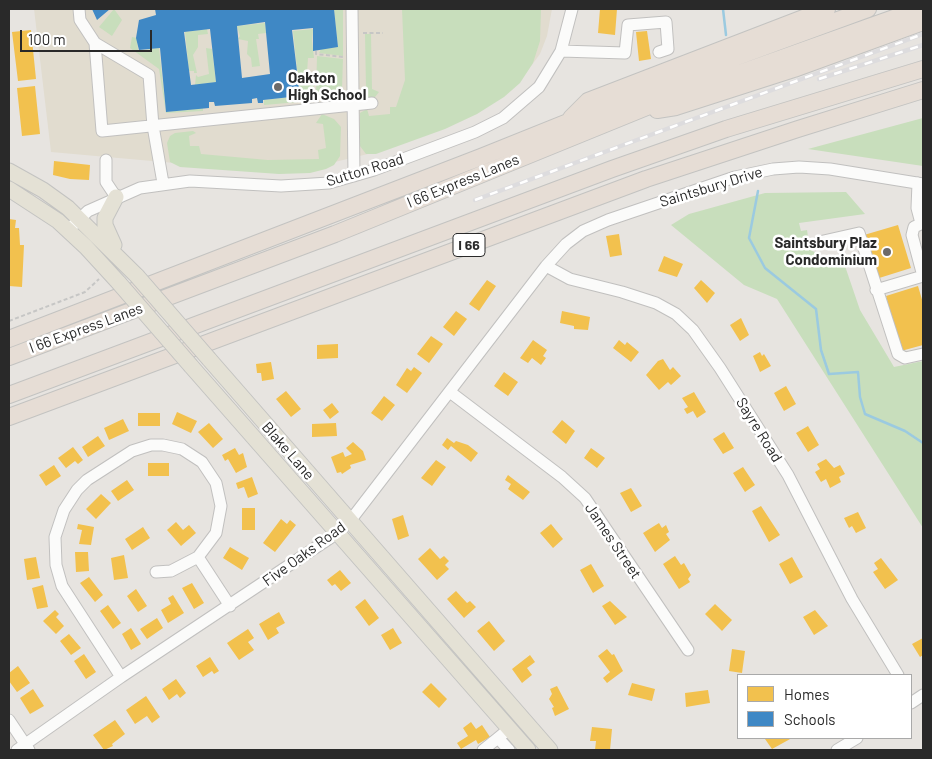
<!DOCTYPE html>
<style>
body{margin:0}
#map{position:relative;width:932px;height:759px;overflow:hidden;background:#e7e4e0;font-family:Barlow,sans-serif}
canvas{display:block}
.frame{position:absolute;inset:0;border:10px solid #292929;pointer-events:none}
.legend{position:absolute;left:737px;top:674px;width:175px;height:65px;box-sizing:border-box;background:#fff;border:1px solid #a9a9a9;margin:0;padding:6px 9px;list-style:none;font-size:15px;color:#292929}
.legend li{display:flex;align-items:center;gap:10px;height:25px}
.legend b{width:25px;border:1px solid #a9a9a9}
.scale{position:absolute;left:20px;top:30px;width:132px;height:22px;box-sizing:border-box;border:2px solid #292929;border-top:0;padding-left:6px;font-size:15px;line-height:18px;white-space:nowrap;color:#292929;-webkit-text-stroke:4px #fff;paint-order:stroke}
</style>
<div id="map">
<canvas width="932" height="759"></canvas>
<div class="frame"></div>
<ul class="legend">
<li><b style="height:14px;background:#f2c14e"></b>Homes</li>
<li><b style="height:14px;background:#3f88c5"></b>Schools</li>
</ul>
<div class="scale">100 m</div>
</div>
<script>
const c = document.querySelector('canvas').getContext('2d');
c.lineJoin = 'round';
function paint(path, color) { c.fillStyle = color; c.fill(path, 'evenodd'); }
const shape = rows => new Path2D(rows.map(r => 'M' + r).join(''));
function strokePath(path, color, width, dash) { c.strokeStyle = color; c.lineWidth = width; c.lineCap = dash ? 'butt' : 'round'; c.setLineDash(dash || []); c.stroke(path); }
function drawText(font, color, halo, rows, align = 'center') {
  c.font = font + ' Barlow,sans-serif'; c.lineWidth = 5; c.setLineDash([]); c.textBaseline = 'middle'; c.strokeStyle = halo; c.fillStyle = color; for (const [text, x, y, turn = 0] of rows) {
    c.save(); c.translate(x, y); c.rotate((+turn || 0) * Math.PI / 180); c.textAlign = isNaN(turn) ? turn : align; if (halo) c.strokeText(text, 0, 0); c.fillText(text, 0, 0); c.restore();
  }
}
paint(shape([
 [34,9,552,9,547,36,540,54,517,85,372,153,314,167,253,170,51,152]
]), '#e1dccf');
paint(shape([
 [114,9,122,20,112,36,99,27],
 [334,9,343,9,343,56,319,53,321,49,338,47],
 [402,9,541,9,540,41,533,63,520,83,504,97,477,114,445,129,376,154,366,154,360,146,360,113,367,109,369,116,390,114,390,107,396,107,405,80],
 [265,23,266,33,258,34,259,39,256,39,260,66,252,67,251,58,247,54,248,41,238,39,240,36,237,26],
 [207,29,208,34,198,35,198,47,193,55,197,73,194,73,194,71,189,71,185,32],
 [313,29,312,41,314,58,308,58,307,73,314,73,314,95,316,95,317,56,343,59,342,89,337,94,318,97,310,101,264,105,264,100,300,96,293,31],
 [365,34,371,34,372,89,379,92,375,97,367,99,359,92,366,89],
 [132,37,137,38,138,51,159,48,166,112,203,108,203,111,166,113,159,69,130,48],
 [206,48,212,49,216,82,195,85,196,75,198,77,209,74],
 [322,114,334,119,341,127,340,156,334,165,326,169,310,173,279,174,180,167,170,162,167,143,170,136,175,133,193,131,196,133,189,136,190,146,199,146,201,154,268,160,319,159,318,150,326,148,323,124,316,123],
 [923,118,923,166,808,149],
 [846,192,865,214,799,223,801,231,807,230,810,250,833,260,836,259,837,262,845,266,860,310,894,367,923,361,923,528,777,299,744,285,671,225,689,214,765,193]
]), '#c8debc');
paint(shape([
 [600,9,617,9,615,35,598,33],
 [31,30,36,79,18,81,12,32],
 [647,31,651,59,639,61,636,32],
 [35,86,40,134,22,136,17,88],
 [54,161,90,165,89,180,70,179,53,175],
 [9,219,16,220,15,228,19,228,20,245,24,245,22,287,9,286],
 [898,225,911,268,876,279,864,235],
 [619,234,622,255,610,257,606,236],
 [664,256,683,264,677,277,658,271],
 [487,280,496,286,479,311,469,304],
 [701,280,715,293,707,303,694,288],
 [918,286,923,303,923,345,901,351,886,296],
 [456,311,467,319,454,336,443,327],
 [562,311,590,317,588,330,574,329,574,326,560,323],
 [741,318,749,335,740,341,730,325],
 [431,336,443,344,429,363,417,354],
 [533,340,547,350,543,356,546,358,541,365,532,358,528,363,520,358],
 [619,340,625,345,627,342,639,352,631,362,613,348],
 [338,344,338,358,317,359,317,345],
 [760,352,762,356,764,354,771,366,760,372,753,356],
 [663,359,670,370,673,367,681,376,671,385,668,382,659,390,646,375,658,361],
 [271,362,274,379,262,381,261,373,257,373,256,364],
 [414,367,422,373,407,393,396,385,407,368,411,371],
 [504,372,518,382,508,396,494,386],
 [786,386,796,404,784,411,774,393],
 [286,391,301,409,291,417,276,399],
 [694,392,706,412,697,418,693,411,687,414,684,409,688,407,682,398],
 [384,396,395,405,382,421,371,413],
 [332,403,339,412,330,419,323,410],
 [177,412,197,421,191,433,172,424],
 [138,413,160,413,160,426,138,426],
 [123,419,129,431,109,440,104,428],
 [562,420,575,431,566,444,552,432],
 [209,423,223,439,213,448,198,432],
 [336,423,337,436,312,437,312,424],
 [808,426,819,445,808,452,796,433],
 [724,432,734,448,723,454,713,439],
 [98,436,105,446,88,457,82,447],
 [447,438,454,443,456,441,468,445,478,453,471,462,451,446,448,450,442,445],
 [353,442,363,451,366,460,350,465,351,468,342,474,341,472,337,473,331,457,343,452,345,457,352,454,346,448],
 [73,447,83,460,78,464,75,461,66,468,58,458],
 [235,448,239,455,243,453,247,467,236,473,228,459,225,461,222,455],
 [591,448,605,458,597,468,584,458],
 [826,459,834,468,840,465,845,474,839,477,841,482,830,488,826,479,821,482,815,472,820,469,817,464],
 [436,460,446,467,432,486,421,478],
 [148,463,169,463,169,476,148,476],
 [54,465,61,476,46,486,39,475],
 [743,467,755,485,745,492,733,473],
 [508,475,530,492,523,500,508,489,511,484,505,480],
 [252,477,258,494,248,498,244,487,238,489,236,483],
 [127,480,134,490,118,501,111,491],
 [631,488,642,506,631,512,620,493],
 [101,494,111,503,96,519,86,509],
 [761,506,780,535,769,542,752,511],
 [242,508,255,508,255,530,242,530],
 [858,512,866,528,856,533,852,526,849,528,844,518],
 [403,515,409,536,398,540,392,519],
 [281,519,287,524,290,520,296,525,275,552,263,543],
 [176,522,183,530,189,525,196,533,181,546,167,530],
 [659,523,662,528,666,525,669,532,666,534,670,540,655,552,643,533],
 [78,524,94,527,91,545,79,544,82,530,77,529],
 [551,524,563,539,553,548,540,533],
 [143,527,150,538,132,550,125,539],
 [230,547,249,558,242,570,223,558],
 [430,548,440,559,444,556,449,561,445,565,449,569,437,580,418,559],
 [75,552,88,552,89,571,76,572],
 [124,555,128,578,114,580,111,558],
 [675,556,681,565,684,563,691,575,688,579,690,582,679,589,663,564],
 [36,557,40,578,27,580,24,559],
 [792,557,803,577,790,584,779,564],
 [881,558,898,580,885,589,873,572,878,569,874,563],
 [591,564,604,586,593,593,580,570],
 [340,570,351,583,341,591,335,584,332,586,327,580],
 [89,577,103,595,95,602,80,583],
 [192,583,204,603,194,609,182,588],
 [43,585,48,607,37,609,32,588],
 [136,589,147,606,138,612,127,596],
 [456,591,467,603,470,601,476,607,464,618,447,599],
 [173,595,184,613,168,623,161,610,171,604,168,598],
 [365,599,379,618,369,626,355,607],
 [610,601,627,617,615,625,602,606],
 [715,604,732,620,722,631,705,614],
 [108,605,121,623,113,629,100,611],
 [55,610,59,614,56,617,64,626,56,634,43,621],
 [815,610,828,626,814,635,803,617],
 [279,612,285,623,276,628,279,633,268,640,259,624],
 [157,618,163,628,147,639,140,629],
 [489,621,505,641,494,651,477,631],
 [131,628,141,644,131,650,122,634],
 [393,628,402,643,390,650,381,635],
 [248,629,254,638,248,642,254,650,239,660,227,643],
 [69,634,81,648,71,655,60,641],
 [923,638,923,655,920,657,912,644],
 [607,649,612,655,614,654,623,671,607,683,603,678,610,672,598,656],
 [732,649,745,651,742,673,729,671],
 [84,654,96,672,86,679,74,661],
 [530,655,535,662,527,668,532,675,522,683,512,669],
 [210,657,219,671,214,674,212,671,203,677,196,666],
 [18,666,30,683,17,692,9,681,9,673],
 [176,679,186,693,180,698,177,694,169,700,162,689],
 [431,683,447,699,439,708,422,692],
 [632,683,655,689,652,701,628,695],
 [557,686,569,709,555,716,552,708,554,707,549,699,552,694,550,689],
 [33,689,44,706,30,714,20,698],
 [708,690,710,703,686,707,685,693],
 [146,696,160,717,152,723,147,716,135,724,126,710],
 [115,720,125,734,112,744,113,746,104,750,93,735],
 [471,722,476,729,482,725,490,737,478,744,476,740,461,749,457,743,468,736,463,728],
 [592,727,612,729,610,750,595,750,596,741,590,741],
 [792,738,772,749,765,739,767,738]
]), '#f2c14e');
paint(shape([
 [92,9,110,9,97,20],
 [155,9,334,9,338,47,313,51,313,28,292,30,300,96,263,100,263,103,258,103,257,98,252,99,252,103,215,106,214,102,209,102,209,108,166,112,160,48,139,50,136,38,139,20,156,15],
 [265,22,270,74,242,78,237,26],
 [210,29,216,82,191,85,184,32]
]), '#3f88c5');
strokePath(shape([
 [723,9,726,35],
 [758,191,749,238,765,268,816,309,821,350,829,374,858,372,860,397,865,414,905,431,923,443]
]), '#9bcae0', 2.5);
const minor = shape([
 [79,9,80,20,95,43,102,131,372,103],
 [352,9,354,176],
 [95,43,149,75,153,126,163,183],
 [561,51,625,53,628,25,666,22,668,49,659,52],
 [106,160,106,182,116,197],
 [918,183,917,208,921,223],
 [68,230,88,211,140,188,190,181,281,186,329,183,374,170,475,132,503,118,539,87,561,51,572,9],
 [819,242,859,233,898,354,905,358,923,354],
 [546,266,570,279,622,292,656,303,676,314,693,330,720,368,788,475,852,599,898,675],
 [923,276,912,235,914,227,923,223],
 [876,290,923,276],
 [450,392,562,477,585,498,688,650],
 [198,557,230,606],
 [121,677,62,586,56,565,55,537,64,510,77,490,87,480,132,451,151,445,163,445,182,449,202,462,216,483,221,506,216,533,198,557,171,571,156,572],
 [911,703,923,695],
 [9,720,29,750],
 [17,750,121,677,330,538,350,521,546,266,566,244,583,231,608,220,735,177,773,169,799,167,830,169,923,184],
 [483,750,498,738],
 [509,750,498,738,509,729],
 [837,750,857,738]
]);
const major = shape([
 [9,171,43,190,68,208,137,276],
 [9,189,58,221,86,247,119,283],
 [114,245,105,225,105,218,116,197],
 [209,359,550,750],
 [191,366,528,750]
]);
const highway = shape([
 [657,110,676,107,794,69,923,22],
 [571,118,588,101,827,9],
 [9,339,481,157,655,87,868,9],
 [9,357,335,234,664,100,919,9],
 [9,395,612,169,726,129,923,69],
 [9,417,646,179,798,129,923,90]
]);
strokePath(minor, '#c1c0bf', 13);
strokePath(major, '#c3c3c1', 17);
strokePath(highway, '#c3c3c1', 18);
strokePath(shape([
 [363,33,383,33],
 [316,51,316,54,343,57],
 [9,321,85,292,99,279]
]), '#c6c6c5', 2, [4, 2.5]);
strokePath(minor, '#fbfbfa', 11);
strokePath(major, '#e4e1d5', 15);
strokePath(highway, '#e6ddd5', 16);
const rail = shape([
 [819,79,923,45],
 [475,200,923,34]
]);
strokePath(rail, '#dddcde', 4.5);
strokePath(rail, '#fff', 2.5, [8]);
const majorBridge = shape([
 [137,276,209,359],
 [119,283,191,366]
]);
strokePath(majorBridge, '#c3c3c1', 17, []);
strokePath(majorBridge, '#e4e1d5', 15);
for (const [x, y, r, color] of [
 [278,87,5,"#6c6a69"],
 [887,252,5,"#6c6a69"]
]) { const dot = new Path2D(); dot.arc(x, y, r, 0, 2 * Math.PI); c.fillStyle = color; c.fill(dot); strokePath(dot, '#fff', 2); }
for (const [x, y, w] of [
 [469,245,32]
]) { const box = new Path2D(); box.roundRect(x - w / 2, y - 11.5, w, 23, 4); c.fillStyle = '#fff'; c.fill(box); strokePath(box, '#292929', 1); }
drawText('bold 14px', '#292929', null, [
 ["I 66",469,245]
]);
drawText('bold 15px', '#292929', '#fff', [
 ["Oakton",288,78],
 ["High School",288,95],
 ["Saintsbury Plaz",877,243,"right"],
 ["Condominium",877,260,"right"]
], 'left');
drawText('15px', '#292929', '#fff', [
 ["Sutton Road",365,170,-17],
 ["I 66 Express Lanes",463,181,-22],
 ["Saintsbury Drive",711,187,-17],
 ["I 66 Express Lanes",86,328,-20],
 ["Sayre Road",759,430,58],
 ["Blake Lane",288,451,49],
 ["James Street",613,541,56],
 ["Five Oaks Road",304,554,-36]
]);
</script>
